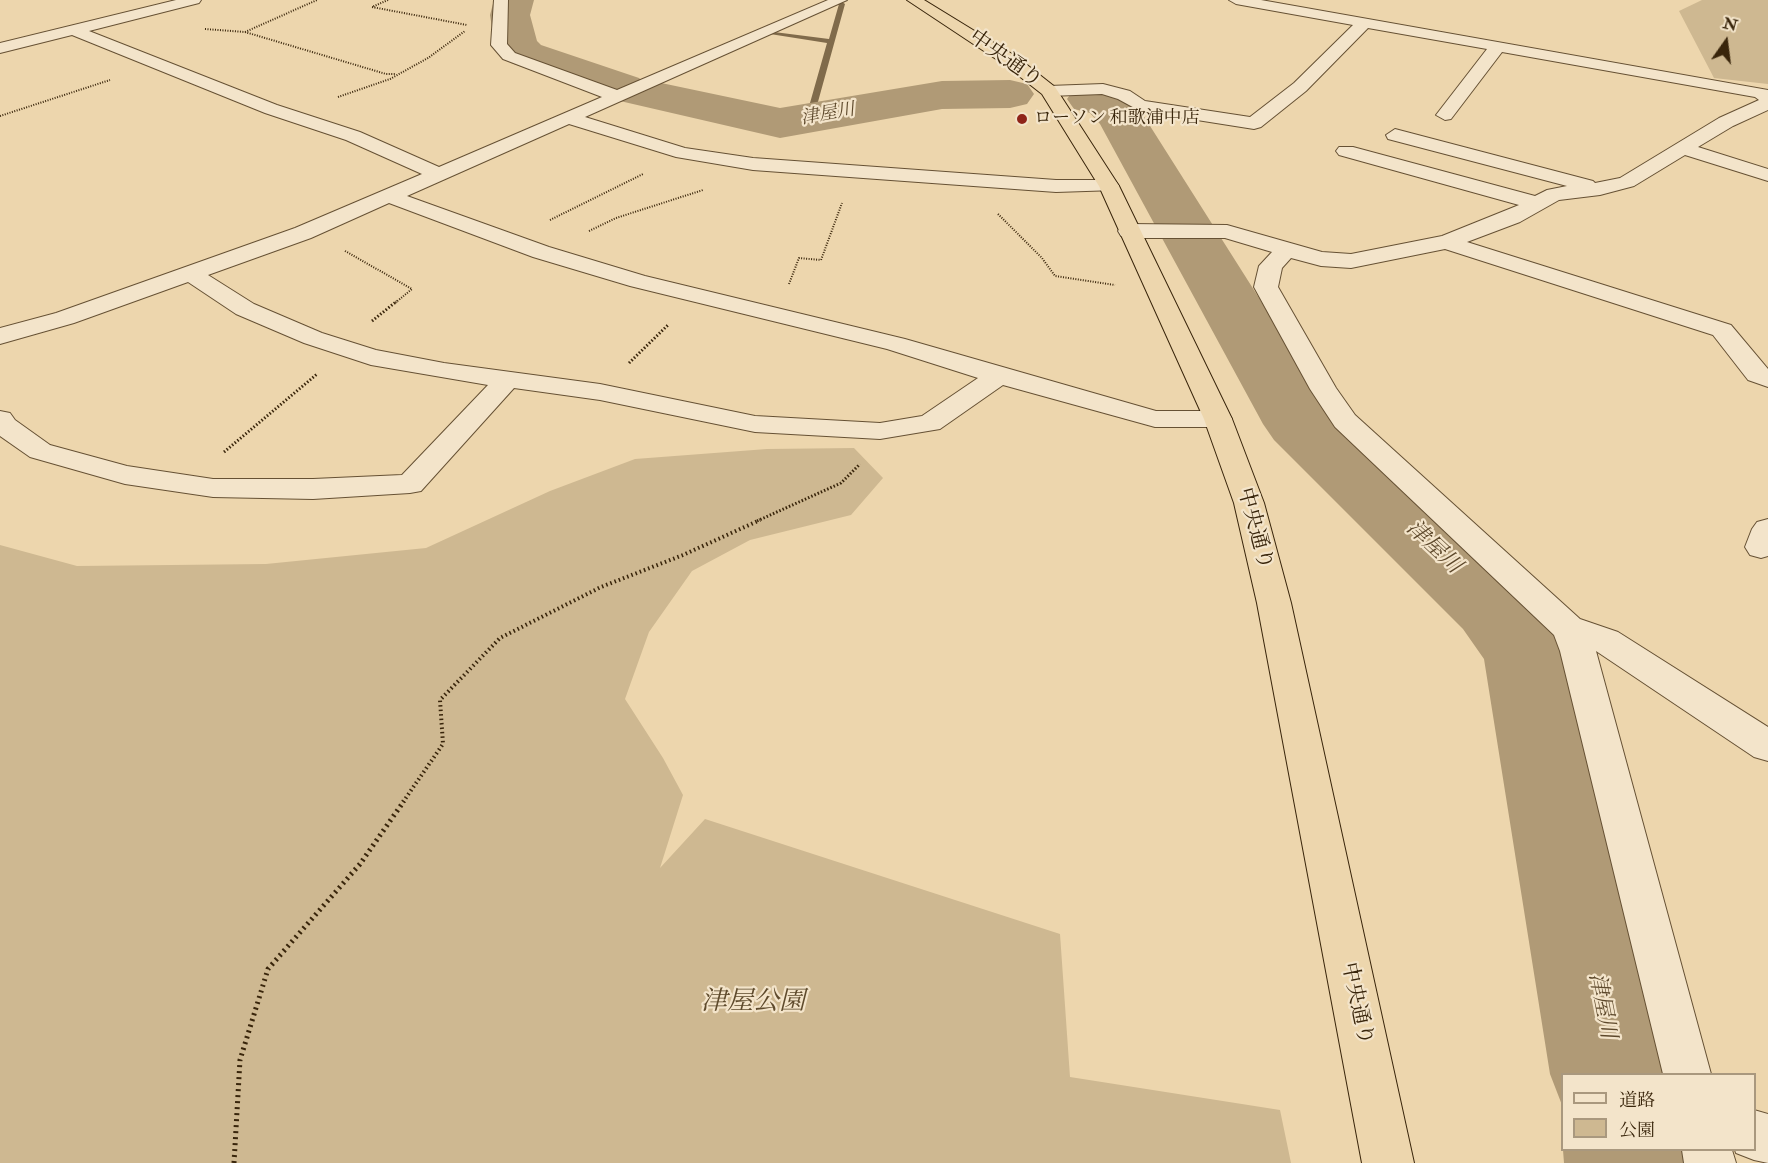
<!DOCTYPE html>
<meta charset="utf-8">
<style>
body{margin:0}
#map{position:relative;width:1768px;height:1163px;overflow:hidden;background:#edd6ad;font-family:"IM FELL Double Pica","Noto Serif JP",serif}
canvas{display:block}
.legend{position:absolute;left:1561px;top:1073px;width:195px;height:78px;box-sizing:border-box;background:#f3e4ca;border:2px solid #a9987e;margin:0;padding:8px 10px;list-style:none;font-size:18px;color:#39250b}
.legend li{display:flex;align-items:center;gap:12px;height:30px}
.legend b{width:30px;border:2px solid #a9987e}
.north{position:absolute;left:1696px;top:12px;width:60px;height:60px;-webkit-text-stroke:4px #f3e4ca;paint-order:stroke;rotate:14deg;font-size:16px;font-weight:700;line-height:24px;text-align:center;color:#39250b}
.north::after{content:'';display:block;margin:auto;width:21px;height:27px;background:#39250b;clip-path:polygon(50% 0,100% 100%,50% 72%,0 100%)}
</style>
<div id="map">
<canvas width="1768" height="1163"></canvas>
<ul class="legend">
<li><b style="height:8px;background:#f3e4ca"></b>道路</li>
<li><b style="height:16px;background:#ceb891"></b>公園</li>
</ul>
<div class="north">N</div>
</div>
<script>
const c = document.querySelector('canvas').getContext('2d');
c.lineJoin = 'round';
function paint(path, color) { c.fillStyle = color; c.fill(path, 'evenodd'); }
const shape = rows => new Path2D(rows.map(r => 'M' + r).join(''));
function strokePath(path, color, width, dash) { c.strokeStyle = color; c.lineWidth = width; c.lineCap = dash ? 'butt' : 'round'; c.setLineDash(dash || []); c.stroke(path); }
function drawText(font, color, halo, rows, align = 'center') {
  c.font = font + ' "IM FELL Double Pica","Noto Serif JP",serif'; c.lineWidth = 4.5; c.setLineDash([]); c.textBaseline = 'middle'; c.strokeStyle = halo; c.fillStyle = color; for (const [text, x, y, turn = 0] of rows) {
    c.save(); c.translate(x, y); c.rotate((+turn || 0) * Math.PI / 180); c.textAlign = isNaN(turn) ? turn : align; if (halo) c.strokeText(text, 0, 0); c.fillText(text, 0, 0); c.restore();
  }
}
paint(shape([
 [1702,0,1768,0,1768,84,1714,78,1679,11],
 [854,448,883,478,851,515,750,540,692,571,649,632,625,699,663,758,683,795,660,868,705,819,1060,934,1070,1077,1280,1110,1291,1163,0,1163,0,545,77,566,266,564,426,548,550,491,635,459,767,449]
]), '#ceb891');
paint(shape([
 [842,2,845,4,816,109,833,114,833,118,830,118,808,110,827,43,770,34,774,32,829,39,839,4,842,2]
]), '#806b4b');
paint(shape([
 [494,0,534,0,530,15,537,41,541,45,639,78,642,81,647,80,780,108,942,81,1010,80,1027,84,1034,94,1027,104,1010,108,942,109,780,138,607,98,511,63,495,47,490,15,494,0],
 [1091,85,1124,93,1138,107,1330,410,1527,583,1563,629,1577,654,1680,1074,1562,1074,1562,1105,1550,1074,1484,659,1463,629,1274,440,1263,424,1100,124,1090,113,1074,109,1067,99,1074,89,1091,85],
 [1563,1150,1699,1150,1702,1163,1564,1163,1563,1150]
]), '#b09a76');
const minor = shape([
 [176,0,201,0,199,3,89,31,277,105,360,132,439,167,602,97,503,59,491,45,494,0,508,0,507,44,515,53,617,90,828,0,847,0,585,117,685,148,753,158,1056,180,1109,180,1116,182,1119,186,1116,190,1056,192,753,170,676,157,569,124,407,196,549,247,645,276,905,339,1156,411,1218,411,1228,413,1232,419,1228,425,1218,427,1155,427,1003,385,940,429,880,439,755,432,600,400,514,388,421,491,410,493,313,499,213,497,125,484,30,457,0,436,0,411,10,413,15,420,50,445,127,466,213,479,313,479,402,475,488,385,371,365,304,343,236,314,188,282,74,323,0,344,0,328,56,313,295,228,422,174,346,140,265,113,72,35,0,53,0,43,176,0],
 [389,203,533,257,630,286,887,349,978,378,922,416,880,423,755,416,600,384,444,363,376,350,322,333,254,304,208,275,311,238,389,203],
 [1229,0,1261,0,1768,90,1768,110,1733,126,1698,147,1768,169,1768,181,1685,155,1634,186,1600,195,1559,200,1520,222,1467,242,1731,325,1768,369,1768,387,1748,380,1713,335,1445,249,1351,268,1321,266,1291,258,1282,268,1278,287,1336,388,1355,415,1580,619,1618,632,1768,727,1768,761,1754,757,1596,651,1711,1074,1663,1074,1560,651,1554,635,1335,427,1310,389,1254,287,1259,266,1272,252,1225,238,1129,238,1121,236,1118,231,1121,226,1129,224,1227,225,1322,252,1351,254,1442,236,1519,205,1339,155,1336,151,1339,147,1353,147,1535,196,1547,190,1567,186,1388,139,1386,135,1395,129,1593,181,1595,183,1620,178,1719,118,1759,100,1755,97,1502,52,1451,119,1445,120,1436,115,1487,49,1368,28,1306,91,1261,127,1254,129,1140,111,1118,99,1102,94,1049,96,1040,91,1049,86,1103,84,1130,91,1145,101,1250,117,1294,83,1353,25,1236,4,1229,0],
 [1768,519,1768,556,1761,558,1750,555,1745,547,1752,529,1757,522,1768,519],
 [1754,1110,1768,1114,1768,1163,1754,1160,1736,1153,1735,1150,1754,1150,1754,1110],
 [1682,1150,1732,1150,1736,1163,1684,1163,1682,1150]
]);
const highway = shape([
 [907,0,924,0,1017,57,1055,87,1119,186,1232,419,1264,503,1291,603,1414,1163,1362,1163,1257,603,1234,503,1204,419,1099,186,1042,94,1005,65,907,0]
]);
strokePath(minor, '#665134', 2);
strokePath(highway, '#39250b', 2);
strokePath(shape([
 [388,0,372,7,467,25],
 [205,29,245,32,386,74,395,74],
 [245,32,317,0],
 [338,97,390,79,428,58,465,31],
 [0,116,110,80],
 [998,214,1042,258,1055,276,1115,285],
 [550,220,643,174],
 [589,231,616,218,703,190],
 [345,251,412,289,395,303],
 [789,284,799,258,821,260,842,203]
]), '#39250b', 2, [1, 1.5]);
strokePath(shape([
 [372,321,397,301],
 [629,363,669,324],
 [224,452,317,374],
 [757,521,841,483,860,464]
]), '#39250b', 3, [1.5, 2]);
strokePath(shape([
 [403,802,443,744,440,700,500,638,601,587,683,555,760,520]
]), '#39250b', 4, [1.5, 3]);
strokePath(shape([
 [234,1163,240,1060,268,969,360,864,404,801]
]), '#39250b', 5, [2, 4]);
paint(minor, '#f3e4ca');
paint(highway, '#edd6ad');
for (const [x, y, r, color] of [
 [1022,119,6,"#8f2418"]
]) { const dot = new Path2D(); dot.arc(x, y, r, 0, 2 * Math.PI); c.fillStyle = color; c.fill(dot); strokePath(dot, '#f3e4ca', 2); }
drawText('italic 18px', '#5d482b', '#f3e4ca', [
 ["津屋川",828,115,-10]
]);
drawText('18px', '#39250b', '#f3e4ca', [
 ["ローソン 和歌浦中店",1034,119]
], 'left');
drawText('21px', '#39250b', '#f3e4ca', [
 ["中央通り",1005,60,35],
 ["中央通り",1254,529,75],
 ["中央通り",1356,1004,78]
]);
drawText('italic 22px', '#5d482b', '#f3e4ca', [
 ["津屋川",1433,548,43],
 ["津屋川",1601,1006,79]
]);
drawText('italic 26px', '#5e4a2c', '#f3e4ca', [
 ["津屋公園",753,1003]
]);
</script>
